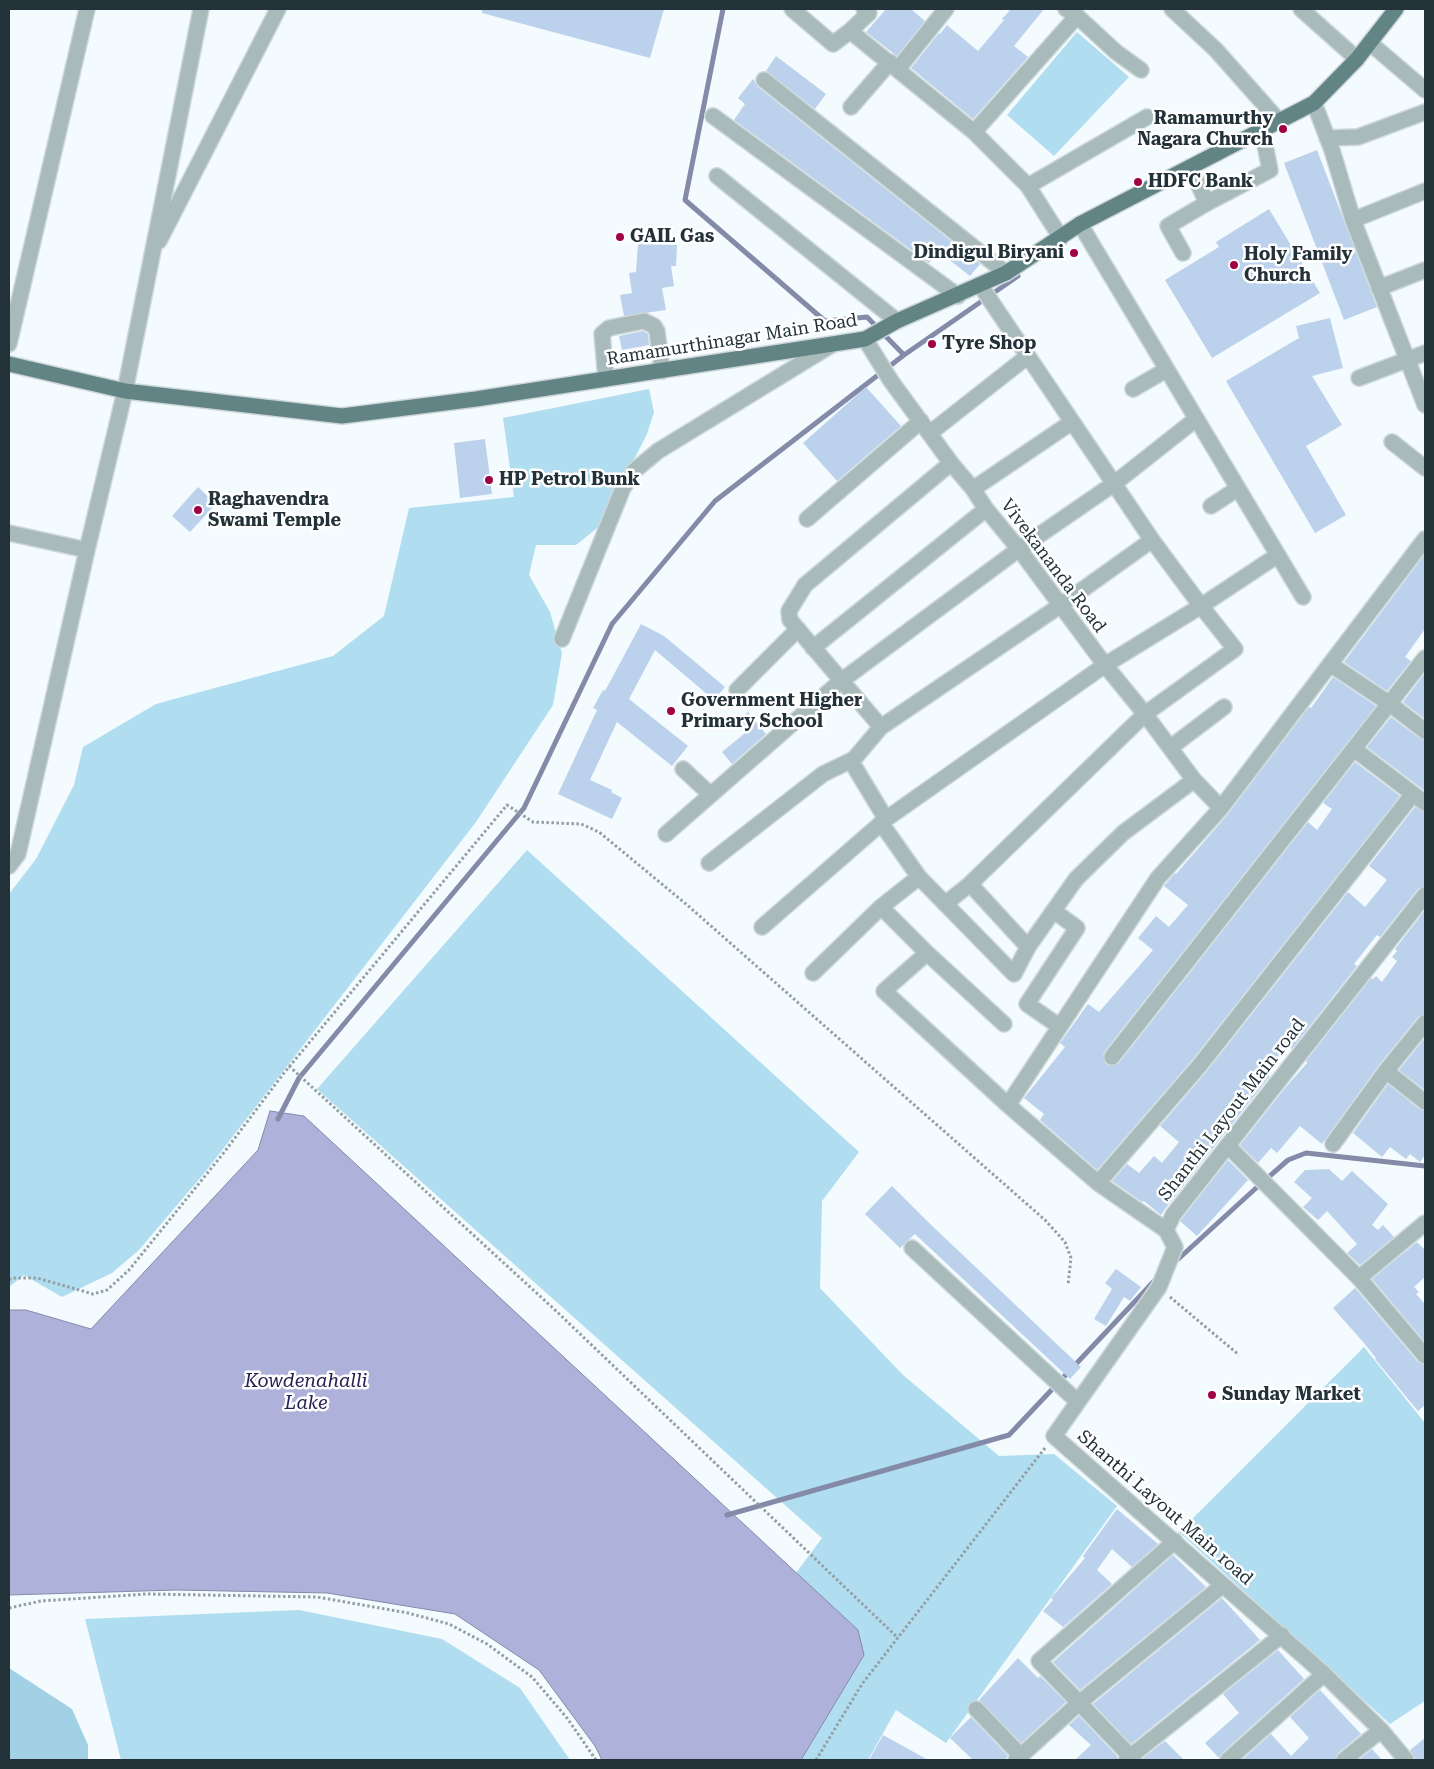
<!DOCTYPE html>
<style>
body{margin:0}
#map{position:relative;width:1434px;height:1769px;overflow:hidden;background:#f3fbfe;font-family:"Roboto Serif",serif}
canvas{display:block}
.frame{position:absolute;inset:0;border:10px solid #233238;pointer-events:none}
</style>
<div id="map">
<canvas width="1434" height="1769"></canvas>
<div class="frame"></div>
</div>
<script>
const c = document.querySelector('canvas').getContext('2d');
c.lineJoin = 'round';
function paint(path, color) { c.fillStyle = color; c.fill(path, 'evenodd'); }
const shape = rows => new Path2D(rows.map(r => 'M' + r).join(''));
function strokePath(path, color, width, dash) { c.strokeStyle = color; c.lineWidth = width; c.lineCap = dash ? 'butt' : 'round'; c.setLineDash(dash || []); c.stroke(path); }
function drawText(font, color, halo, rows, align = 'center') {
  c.font = font + ' "Roboto Serif",serif'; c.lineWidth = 5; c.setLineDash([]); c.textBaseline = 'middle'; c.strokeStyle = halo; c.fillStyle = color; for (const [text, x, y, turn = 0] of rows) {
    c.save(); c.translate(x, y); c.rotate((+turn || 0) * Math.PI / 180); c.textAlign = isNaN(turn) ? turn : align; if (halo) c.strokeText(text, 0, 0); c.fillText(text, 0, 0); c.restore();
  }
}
paint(shape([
 [1077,32,1129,77,1054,156,1007,115],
 [649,389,654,412,647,434,601,525,576,545,536,545,529,575,550,612,562,653,553,705,476,822,206,1171,139,1250,112,1273,62,1297,24,1275,9,1287,9,894,36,859,74,785,83,747,156,704,333,656,384,616,409,508,514,497,503,418],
 [527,850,859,1152,822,1201,820,1288,903,1375,999,1456,1054,1454,1117,1506,946,1743,896,1710,868,1760,801,1760,864,1655,858,1630,796,1573,822,1538,317,1089],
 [1364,1347,1425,1423,1425,1701,1390,1724,1179,1532],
 [299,1610,442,1639,520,1688,570,1760,121,1760,85,1619]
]), '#b0ddef');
paint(shape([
 [9,1668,72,1709,88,1745,88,1760,9,1760]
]), '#a2d1e6');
const water = shape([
 [270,1111,304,1116,858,1630,864,1655,801,1760,602,1760,595,1746,539,1670,455,1614,327,1593,176,1590,9,1595,9,1310,26,1310,91,1329,258,1150,270,1111]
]);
paint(water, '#aeb1d9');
strokePath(water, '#848ba9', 1);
strokePath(shape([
 [723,9,685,200,825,321,867,317,904,355],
 [278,1119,299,1078,524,808,612,624,715,501,904,355,1018,276],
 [1175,1262,1255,1189,1288,1160,1306,1153,1425,1166],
 [727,1515,1009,1435,1157,1278]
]), '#848ba9', 5);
paint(shape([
 [482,9,664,9,650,58,482,13],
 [886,9,911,9,925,21,897,56,866,32],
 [1011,9,1044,9,1014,46,1028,57,973,119,911,68,939,33,940,34,947,25,978,51,1004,20,1002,19],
 [776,56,826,94,815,109,766,71],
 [753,79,758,87,980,264,970,276,938,251,929,263,734,120,745,104,738,98],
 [1317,150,1377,307,1344,320,1284,163],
 [1269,209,1320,293,1212,358,1165,280,1219,247,1216,242],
 [638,243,677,245,676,266,671,266,674,286,662,288,666,310,624,316,620,295,632,293,629,273,636,272],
 [1330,318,1343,368,1312,376,1342,425,1306,446,1346,515,1315,533,1226,381,1299,338,1296,326],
 [643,331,648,334,649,345,622,350,619,336],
 [866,387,901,426,837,481,803,443],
 [485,439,492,494,460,498,454,443],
 [198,487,216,504,190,532,172,516],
 [1425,554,1425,629,1405,657,1411,661,1387,691,1344,662],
 [641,624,664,636,725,687,714,700,655,650,629,699,688,746,672,766,617,722,590,780,612,790,611,792,622,798,612,819,558,794,597,710,593,708,603,690,605,691],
 [1425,673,1425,719,1403,702],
 [1333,677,1376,706,1105,1051,1103,1056,1106,1064,1111,1066,1119,1063,1308,822,1317,830,1332,809,1323,803,1355,762,1400,796,1193,1059,1097,1170,1040,1120,1044,1114,1024,1098,1065,1047,1060,1043,1088,1004,1099,1012,1153,950,1138,938,1156,916,1169,927,1188,905,1164,886,1175,873,1176,874,1228,814,1309,707,1311,708],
 [748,712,766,734,732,764,722,752,745,733,736,723],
 [1391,717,1419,738,1425,740,1425,791,1367,747],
 [1415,807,1425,812,1425,886,1418,889,1380,937,1377,935,1354,964,1357,966,1292,1049,1288,1046,1265,1072,1270,1076,1165,1209,1161,1215,1144,1201,1142,1202,1112,1181,1127,1164,1139,1173,1154,1156,1162,1163,1179,1142,1160,1126,1207,1071,1348,892,1365,907,1387,880,1369,866],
 [1425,910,1425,1014,1418,1017,1379,1065,1322,1144,1300,1126,1277,1153,1271,1148,1258,1163,1240,1145,1285,1088,1307,1063,1306,1061,1371,978,1373,979,1376,976,1382,982,1397,961,1392,957,1397,951,1395,949],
 [1425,1038,1425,1090,1399,1070],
 [1388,1084,1419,1109,1425,1111,1425,1155,1420,1162,1410,1154,1406,1159,1390,1147,1382,1157,1353,1133],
 [1228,1160,1248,1180,1197,1236,1180,1221],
 [1329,1169,1342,1181,1352,1171,1388,1204,1372,1225,1378,1230,1383,1225,1394,1237,1360,1265,1347,1253,1357,1244,1327,1211,1318,1220,1303,1207,1312,1198,1294,1182,1305,1170],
 [892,1186,927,1221,1081,1367,1070,1379,915,1234,900,1248,865,1214],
 [1417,1242,1425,1250,1425,1277,1414,1287,1419,1292,1416,1294,1425,1304,1425,1342,1372,1279],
 [1116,1269,1141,1287,1130,1301,1124,1297,1106,1326,1094,1319,1112,1289,1105,1283],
 [1355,1288,1418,1362,1425,1365,1425,1405,1418,1411,1375,1359,1376,1358,1364,1343,1333,1308],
 [1117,1509,1158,1544,1132,1567,1112,1549,1097,1570,1112,1584,1063,1627,1043,1611,1053,1600,1051,1598,1085,1558,1083,1556],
 [1173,1555,1206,1587,1080,1690,1053,1662],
 [1222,1598,1260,1640,1131,1744,1093,1704],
 [1278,1650,1304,1679,1222,1753,1219,1758,1205,1743,1239,1713,1223,1694],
 [1018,1658,1038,1678,1040,1676,1066,1702,1021,1743,979,1700],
 [1320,1690,1361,1734,1338,1753,1335,1760,1242,1760,1271,1734,1291,1756,1309,1738,1290,1717],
 [1079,1716,1117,1756,1117,1760,1075,1760,1091,1745,1069,1725],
 [971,1717,1008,1756,1005,1760,973,1760,950,1738],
 [883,1735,928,1760,869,1760],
 [1425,1738,1425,1760,1416,1760,1410,1750],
 [1165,1741,1184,1760,1143,1760,1143,1758],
 [1372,1749,1382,1760,1359,1760]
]), '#bbd1ec');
const minor = shape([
 [792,9,833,44,850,31],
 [864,9,869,13,850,31,974,132,1028,186,1061,238],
 [1066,9,1077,16,1116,52,1141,70],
 [1172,9,1216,50,1279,121],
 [1301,9,1357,59],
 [1370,43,1425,90],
 [898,69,946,9],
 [764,80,1006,273],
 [1314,103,1332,150,1353,220,1425,405],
 [851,107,890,62],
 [713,116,958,296],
 [974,132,1077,16],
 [1327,138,1358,137,1425,112],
 [1190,167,1207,203,1270,170,1262,130],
 [717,176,897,321],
 [1028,186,1147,117],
 [1353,220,1425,191],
 [1080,224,1303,597],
 [159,241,278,9],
 [1183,253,1168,226,1207,203],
 [1379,288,1425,270],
 [865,339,891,381,951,463,973,489,986,509,1019,549,1105,665,1145,714,1194,780,1221,808],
 [9,344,87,9],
 [1359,378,1425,353],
 [606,379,602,334,609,328,644,321,654,326,657,331,662,371],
 [1133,389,1166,370],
 [930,433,1028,356],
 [1392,442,1425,468],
 [973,489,1072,422],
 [1211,506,1237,489],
 [807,519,921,421],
 [9,533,87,550],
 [562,639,623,488,634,471,658,451,833,344],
 [813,648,986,509],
 [1330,664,1390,704,1425,731],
 [737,690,798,629],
 [881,727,1061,605,1152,540],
 [1171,747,1224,707],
 [1354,749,1425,803],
 [851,761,886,819],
 [683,769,711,795],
 [881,823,919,877,1014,974,1028,947,1076,879,1123,833,1194,780],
 [666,834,841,681,1019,549,1115,483,1196,419],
 [709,863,823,774,854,759,881,727,790,620,789,611,805,585,951,463],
 [9,866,18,854,87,550,125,391,201,9],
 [970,884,1028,947],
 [945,904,970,884,1145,714,1235,649,1201,606,1278,555],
 [881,907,927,953,884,991,1008,1105,1098,1183,1166,1230,1175,1247,1159,1287,1054,1436,1324,1674,1381,1730,1406,1760],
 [1054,911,1077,928,1027,1004,1059,1026],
 [762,927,886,819,1105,665,1201,606,1152,540,980,285],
 [927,953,1004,1024],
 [813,973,881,907,919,877],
 [1425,1023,1386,1071,1425,1102],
 [1112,1057,1425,658],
 [1008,1105,1158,878,1221,808,1425,539],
 [1333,1144,1386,1071],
 [1228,1146,1359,1278,1425,1356],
 [1098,1183,1200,1065,1413,794],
 [1166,1230,1173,1215,1425,895],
 [912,1248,1078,1402],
 [1359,1278,1425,1223],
 [976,1709,1021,1756],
 [1016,1760,1079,1703,1223,1585],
 [1126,1760,1282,1635],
 [1134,1760,1039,1661,1175,1541],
 [1228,1760,1324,1674],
 [1344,1760,1381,1730]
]);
const major = shape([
 [9,364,125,391,342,416,476,399,865,339,897,321,1006,273,1080,224,1314,103,1357,59,1396,9]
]);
strokePath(minor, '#ced7da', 18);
strokePath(major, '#ced7da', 18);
strokePath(shape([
 [289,1066,554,1309,898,1638],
 [9,1280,12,1278,37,1278,93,1294,107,1290,129,1270,222,1155,284,1073,507,805,533,822,581,824,599,832,686,904,1045,1220,1065,1242,1071,1258,1068,1285],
 [1170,1297,1239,1355],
 [9,1608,41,1601,147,1594,317,1597,408,1613,449,1624,487,1644,532,1677,567,1718,596,1760],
 [816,1760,862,1684,1045,1448]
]), '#939fa3', 3, [2.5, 2.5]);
strokePath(minor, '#a8baba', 15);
strokePath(major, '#638485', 15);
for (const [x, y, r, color] of [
 [1283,129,5,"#a00345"],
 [1138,182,5,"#a00345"],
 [620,237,5,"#a00345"],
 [1074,253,5,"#a00345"],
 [1234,265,5,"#a00345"],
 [932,344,5,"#a00345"],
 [489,480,5,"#a00345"],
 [198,510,5,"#a00345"],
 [671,711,5,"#a00345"],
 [1212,1395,5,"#a00345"]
]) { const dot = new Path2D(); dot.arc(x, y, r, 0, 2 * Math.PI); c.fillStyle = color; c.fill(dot); strokePath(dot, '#fff', 2); }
drawText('bold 18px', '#233238', '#fff', [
 ["Ramamurthy",1273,119,"right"],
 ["Nagara Church",1273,140,"right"],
 ["HDFC Bank",1148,182],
 ["GAIL Gas",630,237],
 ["Dindigul Biryani",1064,253,"right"],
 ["Holy Family",1244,255],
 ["Church",1244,276],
 ["Tyre Shop",942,344],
 ["HP Petrol Bunk",499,480],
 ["Raghavendra",208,500],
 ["Swami Temple",208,521],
 ["Government Higher",681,701],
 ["Primary School",681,722],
 ["Sunday Market",1222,1395]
], 'left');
drawText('18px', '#233238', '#fff', [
 ["Ramamurthinagar Main Road",732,340,-9],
 ["Vivekananda Road",1053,566,53],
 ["Shanthi Layout Main road",1232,1110,-52],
 ["Shanthi Layout Main road",1165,1508,41]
]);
drawText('italic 19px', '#252153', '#fff', [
 ["Kowdenahalli",306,1381],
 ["Lake",306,1403]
]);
</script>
